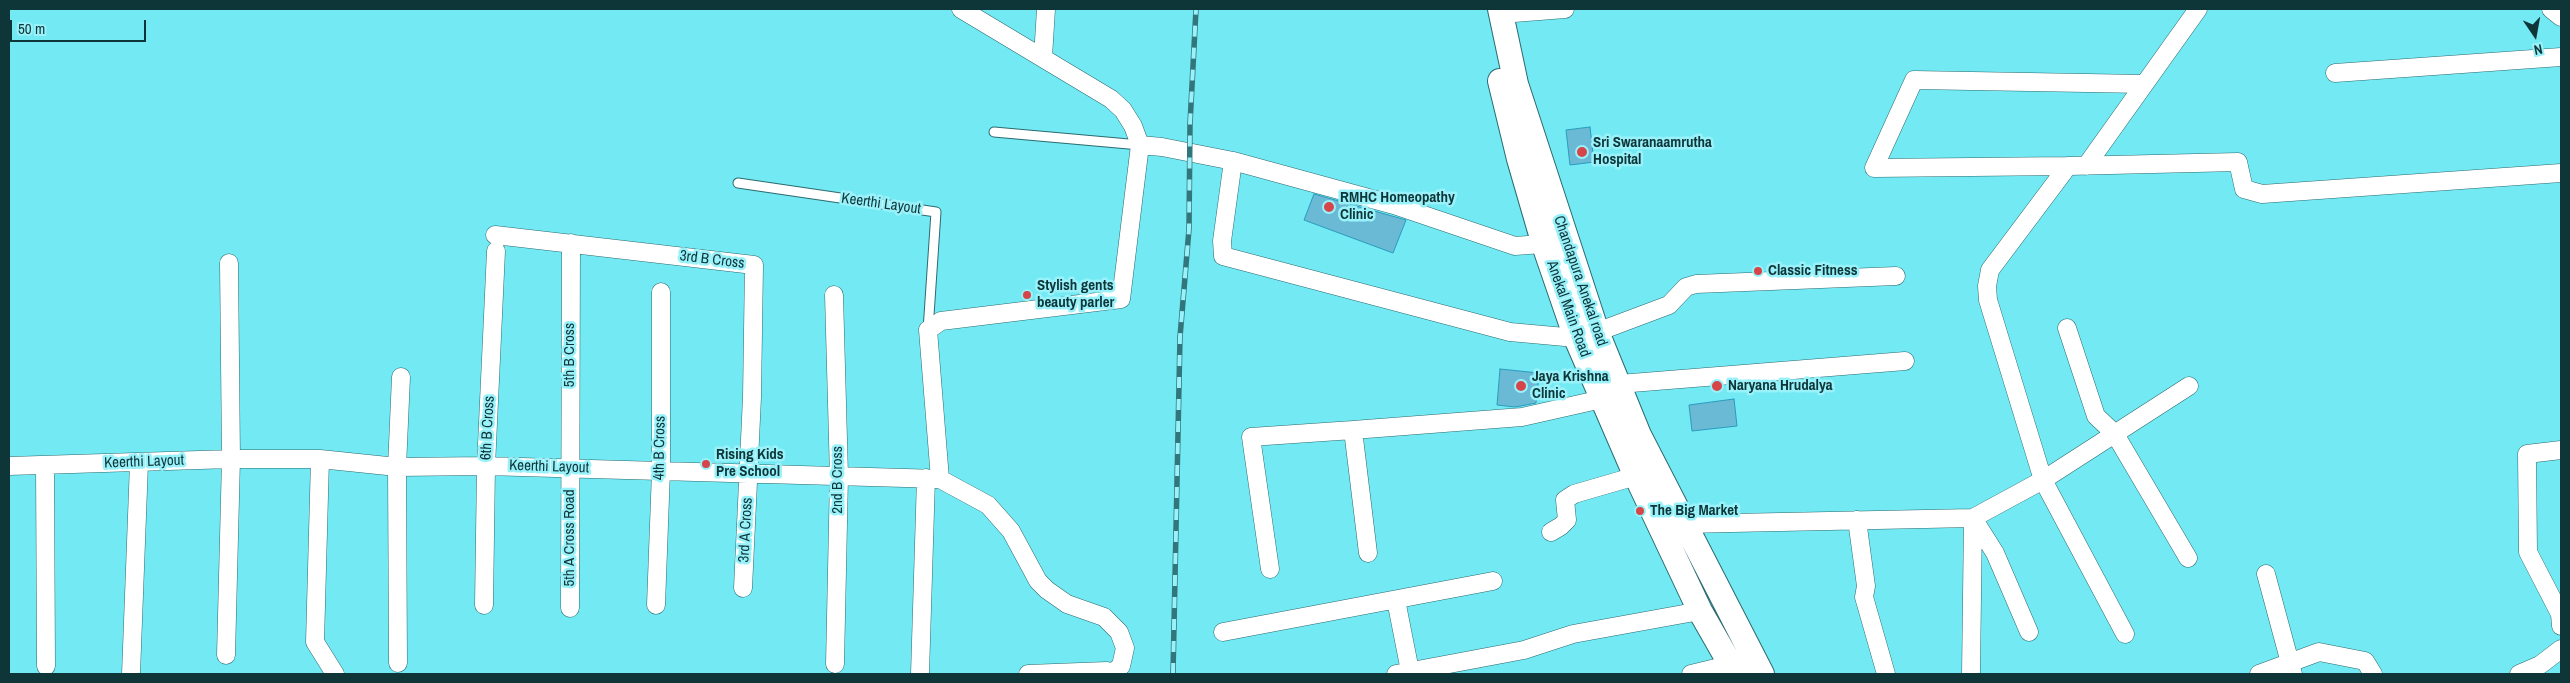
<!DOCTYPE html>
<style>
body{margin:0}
#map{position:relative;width:2570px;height:683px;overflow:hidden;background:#72e9f3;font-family:"Archivo Narrow",sans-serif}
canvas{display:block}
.frame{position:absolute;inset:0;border:10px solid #0e3538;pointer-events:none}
.north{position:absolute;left:2510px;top:10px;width:50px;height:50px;-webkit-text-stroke:4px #99f2fa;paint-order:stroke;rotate:168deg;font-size:14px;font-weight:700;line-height:20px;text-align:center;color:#0e3538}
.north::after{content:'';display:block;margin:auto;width:18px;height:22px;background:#0e3538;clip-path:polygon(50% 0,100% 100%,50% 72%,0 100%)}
.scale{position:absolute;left:10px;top:20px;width:136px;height:22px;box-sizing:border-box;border:2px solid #0e3538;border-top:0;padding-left:6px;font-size:15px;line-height:18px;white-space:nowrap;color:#0e3538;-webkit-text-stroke:4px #99f2fa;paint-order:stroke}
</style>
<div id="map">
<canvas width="2570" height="683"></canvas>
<div class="frame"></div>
<div class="north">N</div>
<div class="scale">50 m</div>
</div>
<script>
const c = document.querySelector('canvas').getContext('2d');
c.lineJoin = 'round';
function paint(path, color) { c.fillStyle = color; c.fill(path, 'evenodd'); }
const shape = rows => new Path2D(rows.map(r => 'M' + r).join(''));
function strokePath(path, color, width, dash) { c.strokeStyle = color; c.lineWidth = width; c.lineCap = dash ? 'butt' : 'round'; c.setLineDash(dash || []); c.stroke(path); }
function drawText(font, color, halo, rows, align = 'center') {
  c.font = font + ' "Archivo Narrow",sans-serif'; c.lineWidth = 5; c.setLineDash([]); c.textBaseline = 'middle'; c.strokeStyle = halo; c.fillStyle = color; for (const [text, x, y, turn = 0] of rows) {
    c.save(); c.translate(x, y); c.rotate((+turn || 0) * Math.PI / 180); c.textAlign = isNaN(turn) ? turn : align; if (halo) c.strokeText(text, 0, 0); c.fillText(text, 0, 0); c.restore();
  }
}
const building = shape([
 [1590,127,1594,162,1570,165,1566,130,1590,127],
 [1314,194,1406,220,1393,253,1304,220,1314,194],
 [1500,369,1539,373,1536,403,1515,407,1497,405,1500,369],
 [1734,399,1737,426,1692,431,1689,405,1734,399]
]);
paint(building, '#6ab9d5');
strokePath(building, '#2b9bbd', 1);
const lane = shape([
 [994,132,1140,145],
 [738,183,936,212,928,330]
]);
const street = shape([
 [961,9,1111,99,1123,110,1133,126,1140,145],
 [2551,9,2561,17],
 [1501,14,1565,9],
 [1043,57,1046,9],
 [2335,73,2561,57],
 [1233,161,1222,241,1223,256,1510,332,1576,338],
 [2068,166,1874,168,1914,80,2144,84],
 [2086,166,2198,9],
 [495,235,754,265,752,397,743,588],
 [834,295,839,476,835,664],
 [2067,328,2096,416,2115,434,2188,558],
 [1597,332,1669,305,1686,287,1696,284,1896,276],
 [1619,384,1905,361],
 [2561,450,2527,454,2528,552,2560,614,2561,626],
 [320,459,315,642,335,674],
 [45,465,46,666],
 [9,466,231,459,320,459,397,467,486,466,940,479,928,330,941,321,1121,299,1140,145,1162,147,1233,161,1394,205,1515,246,1555,243],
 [940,479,988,505,1011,531,1038,581,1047,590,1067,604,1104,617,1119,632,1125,648,1121,666,1111,674],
 [1973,518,1995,553,2029,632],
 [1857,520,1866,586,1864,597,1886,674],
 [1684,524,1973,518,2043,480,2189,386],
 [1551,532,1561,526,1567,520,1565,500,1574,494,1636,476],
 [1368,553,1353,430,1522,417,1602,399],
 [1270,569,1251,437,1353,430],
 [2266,574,2293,674],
 [1396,600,1410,671],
 [484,605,486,466,496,251],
 [656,605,661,471,661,292],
 [570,608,571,243],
 [1223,632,1493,581],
 [2125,634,2043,480,1988,300,1987,286,1990,270,2068,166,2238,162,2244,189,2262,194,2561,173],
 [226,655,231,459,229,263],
 [398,663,397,467,401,377],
 [131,674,139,463],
 [920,674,926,478],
 [1028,674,1107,671,1111,674],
 [1396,674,1524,650,1573,634,1700,611],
 [1691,674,1741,662],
 [1971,674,1973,518],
 [2259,674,2319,652,2365,661,2373,674],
 [2519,674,2540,665,2561,649]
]);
const secondary = shape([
 [1500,9,1516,84,1597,332,1639,435,1762,674],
 [1500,81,1519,159,1544,245,1576,338,1631,465,1700,611,1736,674]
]);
strokePath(lane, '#2b6b70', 11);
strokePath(street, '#2b6b70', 19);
strokePath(secondary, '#2b6b70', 26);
strokePath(lane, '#fff', 9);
strokePath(street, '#fff', 18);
strokePath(secondary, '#fff', 24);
const rail = shape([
 [1173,674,1180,337,1189,229,1190,124,1196,9]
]);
strokePath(rail, '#32757b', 5.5);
strokePath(rail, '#99f2fa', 4, [11]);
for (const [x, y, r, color] of [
 [1582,152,6,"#d54549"],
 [1329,207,6,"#d54549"],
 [1758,271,5,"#d54549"],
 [1027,295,5,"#d54549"],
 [1521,386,6,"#d54549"],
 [1717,386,6,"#d54549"],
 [706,464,5,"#d54549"],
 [1640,511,5,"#d54549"]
]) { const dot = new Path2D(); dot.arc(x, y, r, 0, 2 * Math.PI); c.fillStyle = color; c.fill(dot); strokePath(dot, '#99f2fa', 2); }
drawText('bold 15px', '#0e3538', '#99f2fa', [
 ["Sri Swaranaamrutha",1593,143],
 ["Hospital",1593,160],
 ["RMHC Homeopathy",1340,198],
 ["Clinic",1340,215],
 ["Classic Fitness",1768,271],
 ["Stylish gents",1037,286],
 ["beauty parler",1037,303],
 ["Jaya Krishna",1532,377],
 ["Clinic",1532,394],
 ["Naryana Hrudalya",1728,386],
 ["Rising Kids",716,455],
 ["Pre School",716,472],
 ["The Big Market",1650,511]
], 'left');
drawText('15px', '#0e3538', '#99f2fa', [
 ["Keerthi Layout",881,204,8],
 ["3rd B Cross",712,260,7],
 ["Chandapura Anekal road",1580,281,71],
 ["Anekal Main Road",1568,309,70],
 ["5th B Cross",570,355,-90],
 ["6th B Cross",488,428,-87],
 ["4th B Cross",660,448,-89],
 ["Keerthi Layout",144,462,-2],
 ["Keerthi Layout",549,467,2],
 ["2nd B Cross",838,480,-90],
 ["3rd A Cross",746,530,-87],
 ["5th A Cross Road",570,538,-90]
]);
</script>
